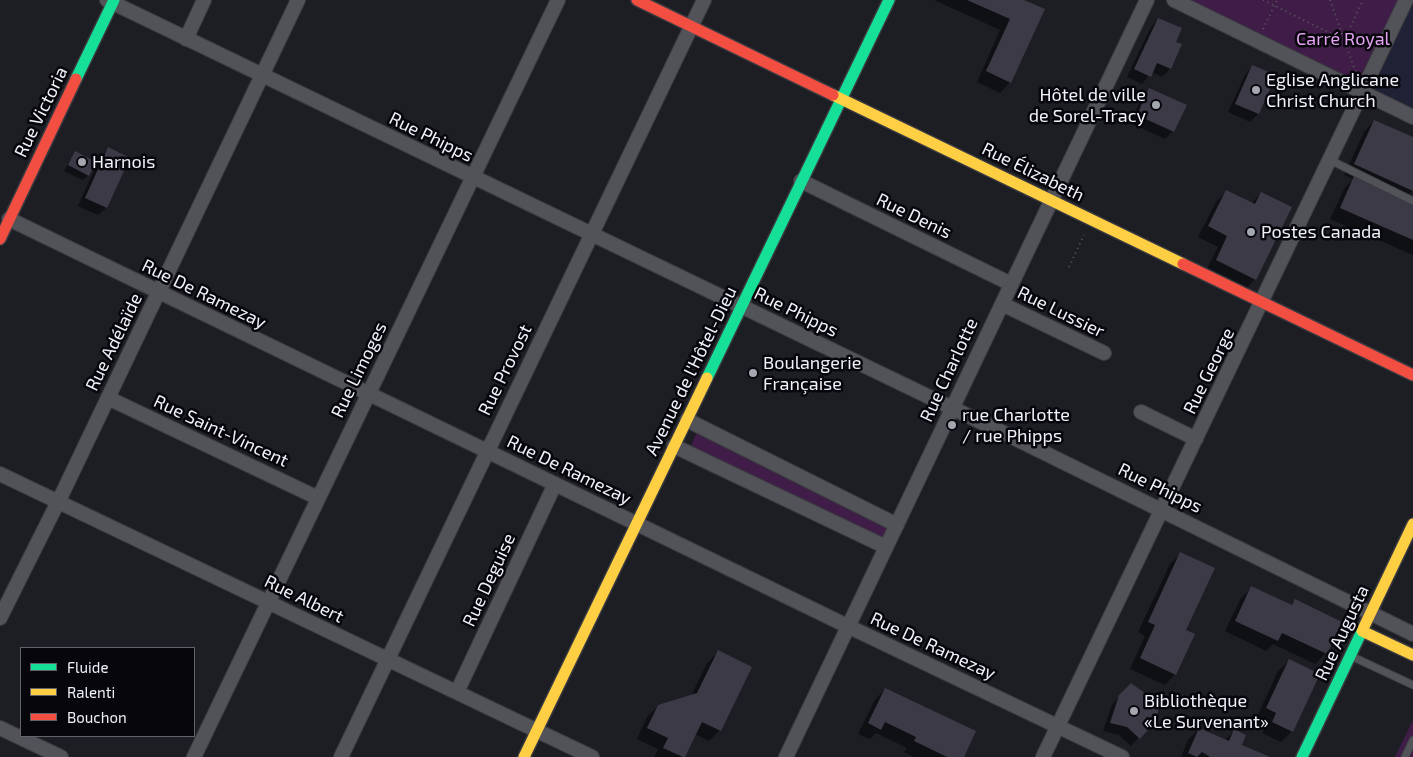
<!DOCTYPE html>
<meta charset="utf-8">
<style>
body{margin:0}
#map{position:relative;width:1413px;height:757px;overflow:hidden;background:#1c1e24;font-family:"Exo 2",sans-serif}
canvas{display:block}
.legend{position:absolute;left:20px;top:647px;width:175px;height:90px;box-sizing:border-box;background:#06060b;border:1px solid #63646b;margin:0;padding:6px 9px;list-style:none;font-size:15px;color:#eff1fb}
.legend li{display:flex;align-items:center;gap:10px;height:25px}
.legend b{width:25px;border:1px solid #63646b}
</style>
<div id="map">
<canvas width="1413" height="757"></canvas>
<ul class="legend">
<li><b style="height:6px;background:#16e098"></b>Fluide</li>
<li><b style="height:6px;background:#ffcf43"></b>Ralenti</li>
<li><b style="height:6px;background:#f24e42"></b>Bouchon</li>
</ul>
</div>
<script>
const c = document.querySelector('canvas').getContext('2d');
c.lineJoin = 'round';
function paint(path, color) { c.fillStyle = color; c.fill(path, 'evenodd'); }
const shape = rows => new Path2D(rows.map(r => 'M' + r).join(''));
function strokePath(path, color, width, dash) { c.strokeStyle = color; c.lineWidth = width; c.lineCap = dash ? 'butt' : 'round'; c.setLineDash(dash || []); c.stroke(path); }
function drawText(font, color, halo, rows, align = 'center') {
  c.font = font + ' "Exo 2",sans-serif'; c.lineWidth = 5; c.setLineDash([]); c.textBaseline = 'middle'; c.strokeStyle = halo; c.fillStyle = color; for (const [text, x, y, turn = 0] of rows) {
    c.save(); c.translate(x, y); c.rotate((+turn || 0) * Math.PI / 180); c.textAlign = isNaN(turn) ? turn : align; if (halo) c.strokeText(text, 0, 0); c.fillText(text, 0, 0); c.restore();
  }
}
paint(shape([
 [1405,0,1413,0,1413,117,1361,91]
]), '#1f2234');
paint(shape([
 [1174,0,1404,0,1361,91],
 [697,432,901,522,890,546,690,448],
 [1413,720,1413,757,1395,757]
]), '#401d48');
paint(shape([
 [934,0,1021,0,1010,82,1000,93,977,82,1000,30],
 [1158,19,1175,42,1181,45,1170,69,1162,77,1152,72,1142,84,1127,77,1151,27],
 [1252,67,1274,76,1258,114,1250,122,1228,112,1245,75],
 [1150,89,1173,131,1165,139,1130,123,1142,97],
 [1374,121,1413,138,1413,190,1402,201,1413,206,1413,255,1330,219,1344,189,1353,179,1344,175,1364,132],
 [108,149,106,208,98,215,78,206,100,157],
 [75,153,88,175,83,180,64,171],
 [1226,192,1251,204,1261,193,1255,279,1245,290,1206,271,1218,247,1198,237,1216,202],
 [1180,554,1185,631,1175,674,1165,685,1130,669,1145,636,1138,632,1170,564],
 [1252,588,1290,606,1295,601,1340,622,1326,653,1315,664,1273,644,1266,651,1225,631,1241,598],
 [718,652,720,730,709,741,695,734,684,757,654,757,658,749,637,739,647,717,658,706,691,696,707,663],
 [1289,661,1292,731,1281,742,1262,733,1267,724,1256,719,1278,671],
 [885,689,963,757,914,757,904,752,907,748,876,733,870,739,858,734,875,700],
 [1123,692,1154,721,1131,746,1119,735,1103,731,1112,705],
 [1199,729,1224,741,1234,731,1240,745,1265,757,1181,757,1188,740]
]), '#0007');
paint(shape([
 [967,0,1024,0,1045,9,1011,83,986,71,1010,19],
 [1158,18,1182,28,1176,42,1182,44,1171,69,1157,63,1151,77,1134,69],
 [1252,65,1276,75,1259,114,1235,104],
 [1149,88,1187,105,1174,132,1137,115],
 [1374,120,1413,137,1413,191,1354,164],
 [108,147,130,158,107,208,85,198],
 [75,151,96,162,89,176,68,165],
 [1354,176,1413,205,1413,240,1340,208],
 [1226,190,1255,204,1261,192,1292,207,1256,280,1216,260,1227,236,1208,226],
 [1180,552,1215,568,1186,630,1195,634,1176,675,1140,658,1155,625,1148,622],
 [1251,586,1292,605,1295,599,1342,622,1327,654,1282,633,1278,641,1235,621],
 [718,650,752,667,721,731,702,722,685,757,683,757,663,748,668,738,647,728,658,705,697,693],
 [1289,659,1320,674,1293,732,1272,722,1276,713,1266,708],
 [1131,683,1146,694,1162,698,1155,722,1140,739,1127,727,1110,723,1119,695],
 [885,688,976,731,964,757,947,757,914,741,916,737,885,722,881,730,868,723],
 [1199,728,1229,741,1234,729,1246,735,1242,745,1270,757,1210,757,1202,752,1197,757,1188,753]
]), '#3d3a48');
const lane = shape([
 [1330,160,1413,201],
 [1351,656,1413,685],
 [1405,757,1413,740]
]);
const street = shape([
 [107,0,1008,435,1413,634],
 [1174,0,1413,117],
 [186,39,204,0],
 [801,181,1011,284],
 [9,219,837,621,1122,757],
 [1002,304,1104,353],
 [108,398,318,498],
 [1141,412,1196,439],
 [687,420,897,525],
 [674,446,886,547],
 [0,474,592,757],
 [0,618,63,492,298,0],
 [457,692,555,484],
 [0,728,61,757],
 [194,757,558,0],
 [341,757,704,0],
 [786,757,1147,0],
 [1043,757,1406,0]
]);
const fast = shape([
 [76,79,114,0],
 [707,378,889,0],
 [1302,757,1362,631]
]);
const slow = shape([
 [833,95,1183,264],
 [1413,524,1362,631,1413,655],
 [524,757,707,378]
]);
const jam = shape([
 [637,0,833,95],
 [0,239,76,79],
 [1183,264,1413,375]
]);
strokePath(lane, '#3a3a40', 9);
strokePath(street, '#3a3a40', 16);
strokePath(fast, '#3a3a40', 14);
strokePath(slow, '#3a3a40', 14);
strokePath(jam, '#3a3a40', 14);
strokePath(shape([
 [1263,0,1344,40,1363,0],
 [1330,0,1356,73],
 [1263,29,1277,0],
 [1069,267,1084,235]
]), '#585a5f', 2, [1, 4]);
strokePath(lane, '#525358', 7);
strokePath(street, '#525358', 14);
strokePath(fast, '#16e098', 11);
strokePath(slow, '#ffcf43', 11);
strokePath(jam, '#f24e42', 11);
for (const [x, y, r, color] of [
 [1256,90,5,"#a5a7b0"],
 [1156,105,5,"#a5a7b0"],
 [82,162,5,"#a5a7b0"],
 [1251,232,5,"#a5a7b0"],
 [753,373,5,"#a5a7b0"],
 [952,425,5,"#a5a7b0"],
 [1134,711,5,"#a5a7b0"]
]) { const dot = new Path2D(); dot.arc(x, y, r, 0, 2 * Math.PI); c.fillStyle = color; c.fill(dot); strokePath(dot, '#06060b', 2); }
drawText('18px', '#e5a2f3', '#06060b', [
 ["Carré Royal",1343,39]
]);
drawText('18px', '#eff1fb', '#06060b', [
 ["Eglise Anglicane",1266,80],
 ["Christ Church",1266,101],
 ["Hôtel de ville",1146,95,"right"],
 ["de Sorel-Tracy",1146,116,"right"],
 ["Harnois",92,162],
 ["Postes Canada",1261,232],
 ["Boulangerie",763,363],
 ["Française",763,384],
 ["rue Charlotte",962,415],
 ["/ rue Phipps",962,436],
 ["Bibliothèque",1144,701],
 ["«Le Survenant»",1144,722]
], 'left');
drawText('18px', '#eff1fb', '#06060b', [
 ["Rue Victoria",41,112,-64],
 ["Rue Phipps",431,137,26],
 ["Rue Élizabeth",1033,172,26],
 ["Rue Denis",914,216,26],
 ["Rue De Ramezay",204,294,26],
 ["Rue Phipps",796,312,26],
 ["Rue Lussier",1061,312,26],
 ["Rue Adélaïde",114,342,-64],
 ["Rue Limoges",359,370,-64],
 ["Rue Provost",505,370,-64],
 ["Rue Charlotte",949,370,-65],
 ["Avenue de l'Hôtel-Dieu",691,371,-64],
 ["Rue George",1209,371,-64],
 ["Rue Saint-Vincent",221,431,25],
 ["Rue De Ramezay",569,470,26],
 ["Rue Phipps",1160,488,26],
 ["Rue Deguise",489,580,-65],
 ["Rue Albert",304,599,26],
 ["Rue Augusta",1342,633,-65],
 ["Rue De Ramezay",933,646,25]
]);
</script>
